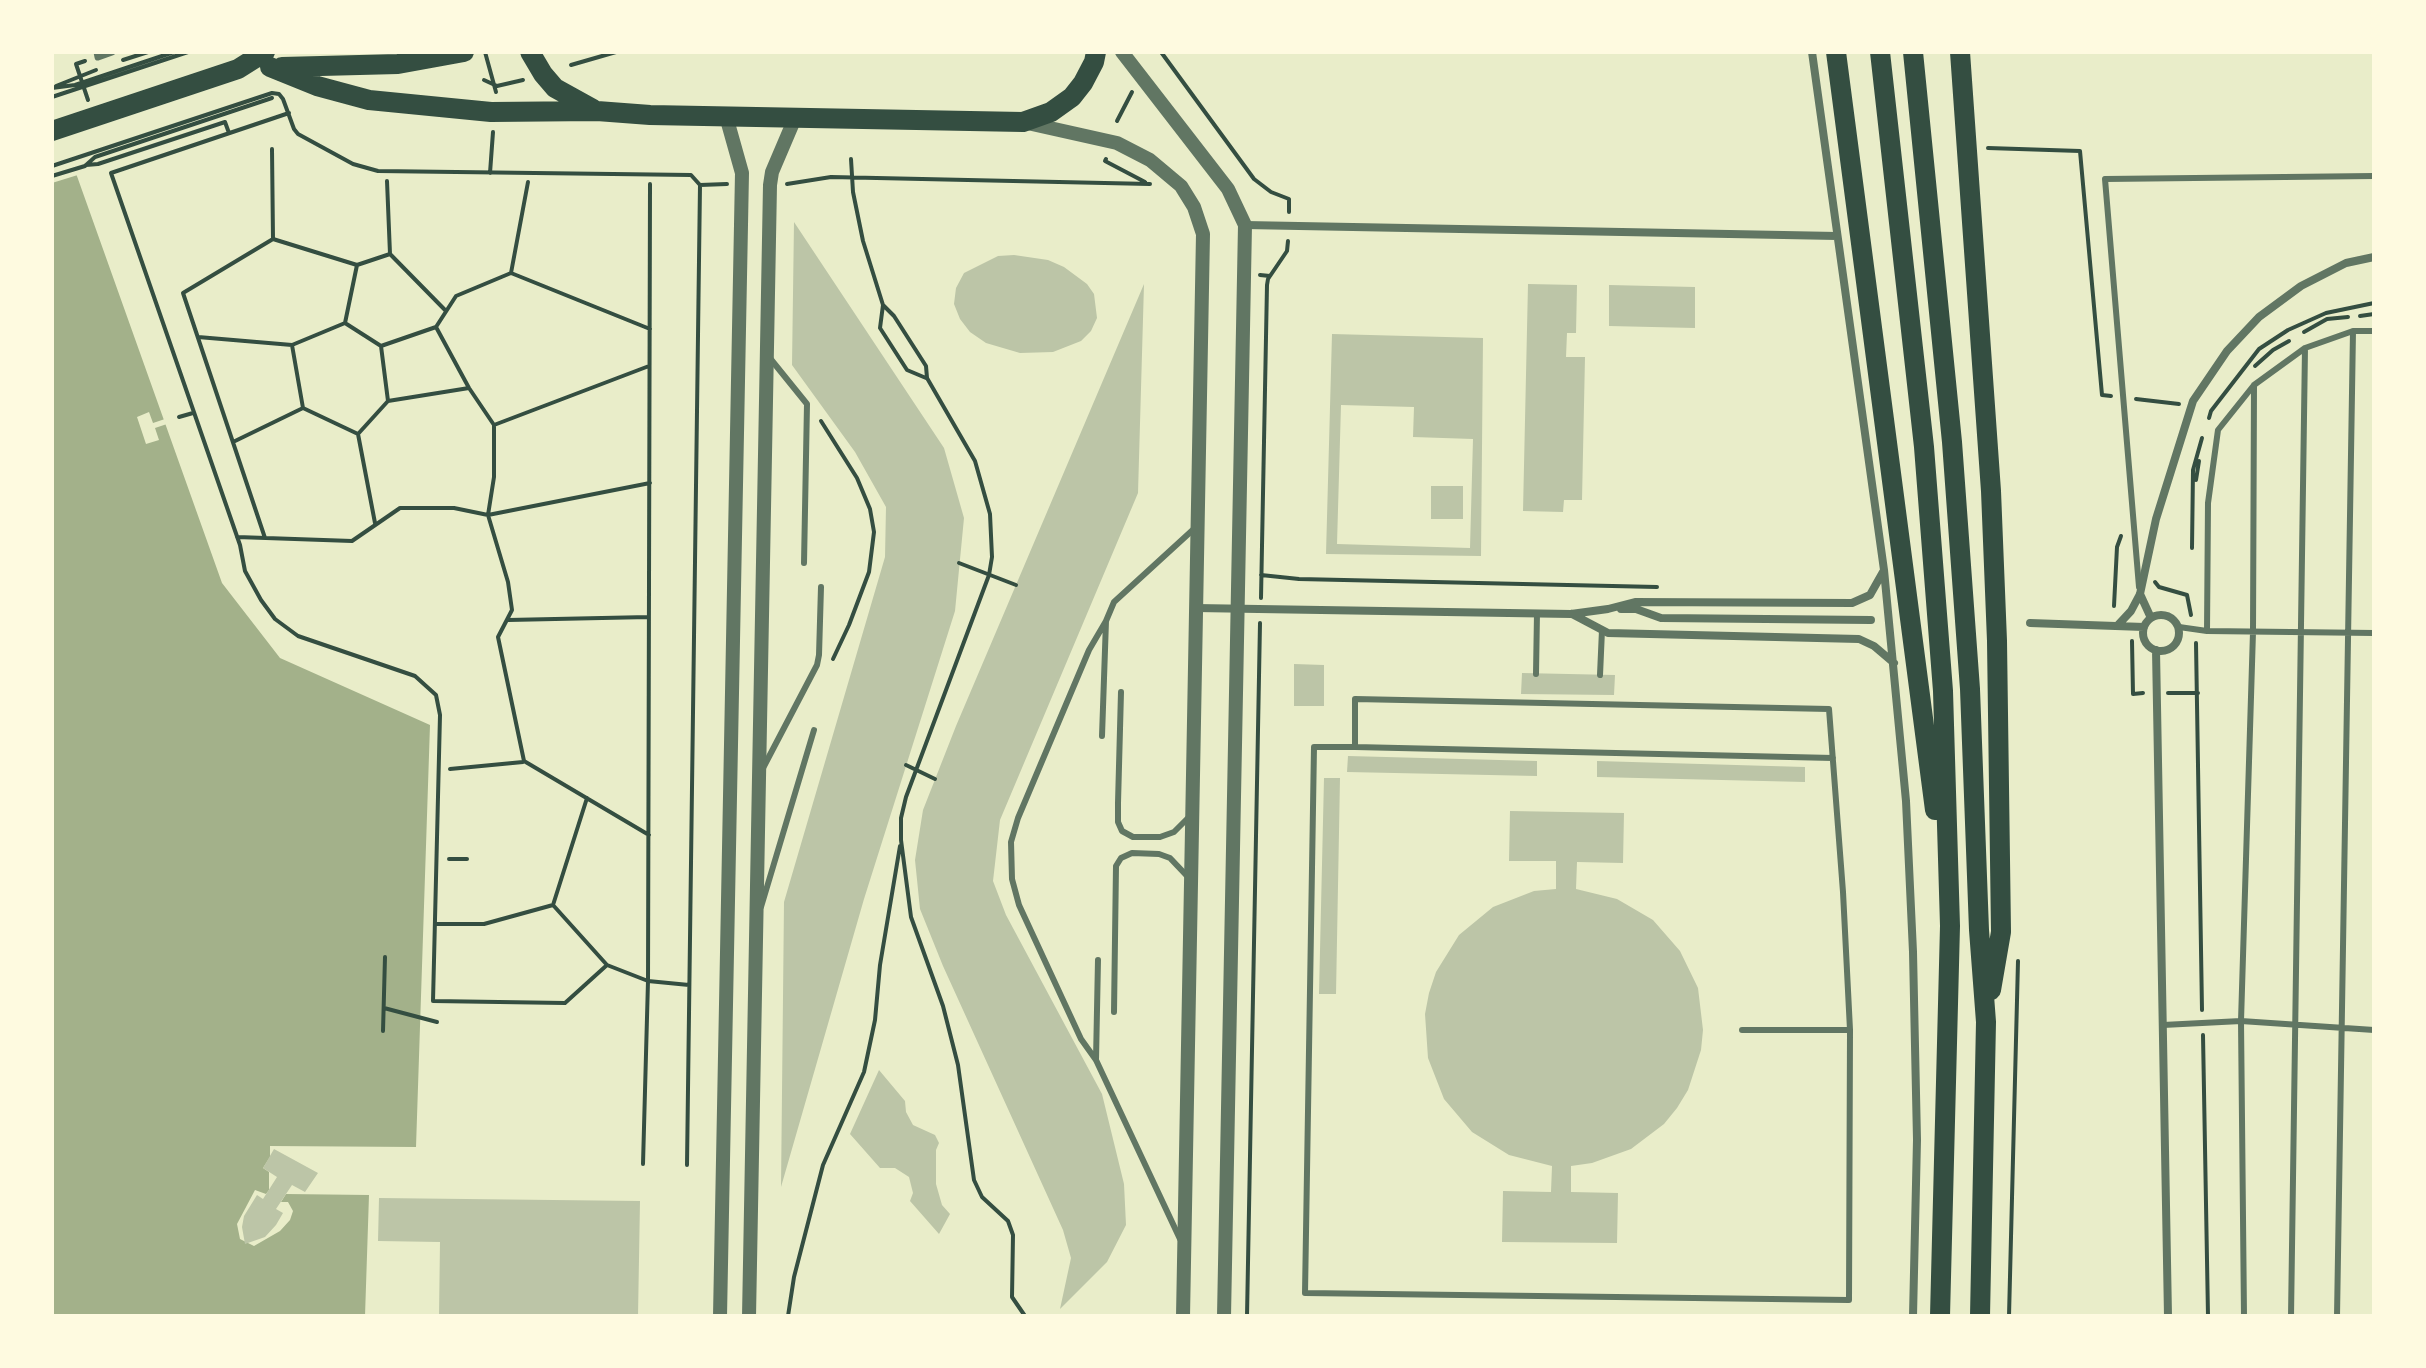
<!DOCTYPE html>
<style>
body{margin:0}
#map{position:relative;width:2426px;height:1368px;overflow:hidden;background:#e9edc9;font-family:Karla,sans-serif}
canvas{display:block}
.frame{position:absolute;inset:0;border:54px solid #fefae0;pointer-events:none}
</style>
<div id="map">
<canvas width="2426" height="1368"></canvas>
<div class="frame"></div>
</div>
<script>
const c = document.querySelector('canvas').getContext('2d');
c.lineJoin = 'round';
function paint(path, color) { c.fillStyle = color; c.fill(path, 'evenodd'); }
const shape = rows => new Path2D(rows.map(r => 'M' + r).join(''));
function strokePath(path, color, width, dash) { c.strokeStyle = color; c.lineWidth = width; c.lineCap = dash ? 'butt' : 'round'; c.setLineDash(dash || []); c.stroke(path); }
paint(shape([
 [52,106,222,583,280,658,430,725,416,1147,270,1146,270,1157,263,1168,269,1172,269,1190,266,1194,255,1190,237,1224,240,1239,254,1246,280,1231,290,1220,293,1211,288,1202,281,1202,286,1194,369,1195,365,1316,52,1316]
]), '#a3b18a');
paint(shape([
 [52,102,56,105,81,174,52,183],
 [149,412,153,423,168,418,170,423,155,428,159,440,146,444,137,417]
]), '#e9edc9');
paint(shape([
 [794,222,944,448,964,518,955,611,864,899,781,1187,784,902,885,557,886,507,855,452,792,365],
 [1014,255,1048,260,1064,267,1087,284,1094,294,1097,318,1091,331,1081,341,1053,352,1020,353,986,343,970,332,960,319,954,304,956,288,964,273,998,256],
 [1144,284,1138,493,1000,820,993,881,1006,915,1102,1094,1124,1184,1126,1225,1107,1262,1060,1309,1071,1258,1063,1230,943,966,920,909,915,860,923,810,956,726],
 [1528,284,1577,285,1576,333,1567,333,1566,357,1585,357,1582,500,1564,500,1563,512,1523,511],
 [1609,285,1695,287,1695,328,1609,326],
 [1332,334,1483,338,1481,556,1326,554],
 [1341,405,1414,407,1413,437,1473,439,1470,548,1337,544],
 [1431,486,1463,486,1463,519,1431,519],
 [1294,664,1324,665,1324,706,1294,706],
 [1522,673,1615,675,1614,695,1521,694],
 [1348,756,1537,761,1537,776,1347,772],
 [1597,761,1805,767,1805,782,1597,777],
 [1324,778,1340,778,1336,994,1319,994],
 [1510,811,1624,813,1623,863,1577,862,1576,889,1617,899,1653,920,1680,951,1698,988,1703,1030,1701,1050,1688,1090,1677,1108,1664,1124,1631,1149,1592,1163,1571,1166,1571,1192,1618,1193,1617,1243,1502,1242,1503,1191,1551,1192,1552,1166,1509,1155,1472,1132,1444,1099,1428,1058,1425,1014,1429,993,1436,972,1459,935,1493,907,1534,891,1556,889,1556,861,1509,861],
 [879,1070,905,1101,906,1112,913,1125,935,1135,939,1143,936,1150,936,1184,942,1205,950,1214,939,1234,910,1201,913,1193,909,1177,895,1168,880,1168,850,1134],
 [274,1149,318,1173,305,1192,292,1185,276,1209,283,1213,276,1225,265,1237,245,1244,242,1227,244,1216,257,1195,263,1199,277,1177,263,1168],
 [379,1198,640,1201,638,1316,439,1316,440,1242,378,1241]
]), '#bcc5a7');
strokePath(shape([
 [485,52,496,92],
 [1161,52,1254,179,1271,192,1289,199,1289,212],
 [123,60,148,52],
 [85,61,76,64,88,100],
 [571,65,616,52],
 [484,80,497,86,523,80],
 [56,86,96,70],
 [52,88,75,85,174,52],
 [52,97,188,52],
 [289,113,111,173,240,545,245,571,261,600,275,619,298,636,415,676,436,695,440,715,433,1001,565,1003,607,965,648,981,689,985],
 [1117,121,1132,92],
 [1988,148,2080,151,2102,395,2111,396],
 [272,149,273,239,357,265,390,254],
 [851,159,853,192,863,241,883,305,894,316,926,366,927,378,975,461,990,514,992,557,989,575,906,797,901,818,901,840,911,917,943,1006,958,1065,974,1180,982,1197,1008,1221,1013,1235,1012,1297,1025,1316],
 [1106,159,1105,161,1145,182],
 [86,165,98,164,225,122,229,133],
 [52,166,272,93,279,94,283,99,294,129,298,134,353,164,378,171,691,175,700,185,727,184],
 [490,173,493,132],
 [52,176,85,166,95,157,272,98],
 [387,181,390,254,446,311],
 [528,182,511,273,456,296,436,327,469,388,494,425,494,477,488,515,508,582,512,610,498,637,524,761,649,835],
 [787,184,831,177,1150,184],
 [357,265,345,323,292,345,303,408,358,434,375,523],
 [511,273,650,329],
 [1260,275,1270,276],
 [883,305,880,328,907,370,926,378],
 [2360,316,2374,314],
 [345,323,381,346,436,327],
 [2304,332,2327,319,2348,317],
 [198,337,292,345],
 [2255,366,2273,350,2289,341],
 [2136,399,2179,404],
 [388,401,469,388],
 [179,417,193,413],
 [2209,418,2211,411,2259,349,2288,330,2326,313,2374,303],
 [821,421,857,478,870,509,874,532,869,572,849,625,833,659],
 [494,425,649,366],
 [358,434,388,401,381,346],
 [233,442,303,408],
 [2196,480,2199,461],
 [237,537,352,541,400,508,454,508,488,515,650,483],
 [265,538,183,293,273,239],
 [2192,548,2193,470,2202,438],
 [959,563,1016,585],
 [1261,575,1299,579,1657,587],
 [2155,582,2159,587,2187,595,2191,615],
 [1261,598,1267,285,1268,279,1287,251,1288,241],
 [2114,606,2117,547,2121,536],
 [508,620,649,617],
 [2132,641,2133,694,2143,693],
 [2196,643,2202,1010],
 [2168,693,2198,693],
 [906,765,935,779],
 [450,769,523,762],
 [587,798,553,905,607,965],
 [449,859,467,859],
 [435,924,484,924,553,905],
 [384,1008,437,1022],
 [383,1031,385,957],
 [2203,1035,2208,1316],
 [643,1164,648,981,650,184],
 [687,1165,700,185],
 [788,1316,794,1277,823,1165,864,1072,875,1020,880,965,900,846],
 [1247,1316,1260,623],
 [2009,1316,2018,961]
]), '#344e41', 4);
strokePath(shape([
 [769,357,807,404,804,563],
 [2139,587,2105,179,2374,176],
 [1106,621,1089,650,1018,818,1011,842,1012,879,1019,905,1081,1039,1096,1060,1180,1239],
 [2179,627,2207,631,2374,633],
 [2207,631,2208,503,2218,430,2254,385,2305,348,2353,331,2374,331],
 [1536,674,1537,613],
 [1600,675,1602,630],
 [1121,692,1118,803,1118,822,1122,831,1133,837,1160,837,1174,832,1190,816],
 [1355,699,1829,709,1843,892,1850,1030,1849,1300,1305,1293,1314,747,1355,747,1355,699],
 [1102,736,1106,621,1114,602,1196,527],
 [1355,747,1833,758],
 [762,770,817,665,819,655,821,587],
 [761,907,814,730],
 [1114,1012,1116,866,1121,858,1132,853,1159,854,1170,858,1188,877],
 [2163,1025,2241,1021,2374,1030],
 [1742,1030,1850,1030],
 [1096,1060,1098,960],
 [2244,1316,2241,1021,2253,632,2254,385],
 [2291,1316,2305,348],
 [2337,1316,2353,331]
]), '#617663', 6);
strokePath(shape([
 [97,52,98,57,112,52]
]), '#617663', 7);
strokePath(shape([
 [1812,52,1884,570,1906,801,1913,952,1917,1140,1913,1316],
 [1245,225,1837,236],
 [2140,594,2151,618],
 [1196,608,1571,614,1608,609,1635,602,1852,603,1870,595,1883,572],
 [1621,609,1636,609,1661,618,1871,620],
 [1572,614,1608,633,1859,639,1874,646,1894,663],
 '2143 633a18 18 0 1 1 36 0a18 18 0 1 1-36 0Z',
 [2030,623,2144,627],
 [2118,625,2131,611,2140,594,2156,519,2193,401,2227,351,2259,317,2301,286,2346,263,2374,257],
 [2156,650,2168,1316]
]), '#617663', 8);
strokePath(shape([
 [1122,52,1228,189,1245,225,1224,1316],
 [1023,122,1117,143,1150,160,1181,186,1194,207,1203,234,1183,1316],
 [720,1316,742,173,726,116],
 [749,1316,770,185,772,172,795,118]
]), '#617663', 14);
strokePath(shape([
 [530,52,543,74,555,88,593,109],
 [1836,52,1935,810],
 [1880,52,1924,447,1943,691,1950,926,1940,1316],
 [1913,52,1952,442,1970,689,1979,930,1986,1022,1980,1316],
 [1960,52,1991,491,1997,641,2001,932,1991,990],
 [270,67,317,86,369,100,491,112,597,111,650,115,1023,122,1051,112,1072,97,1083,83,1094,62,1096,52],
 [282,67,398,64,464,52],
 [52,131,238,69,265,52]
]), '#344e41', 20);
</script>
